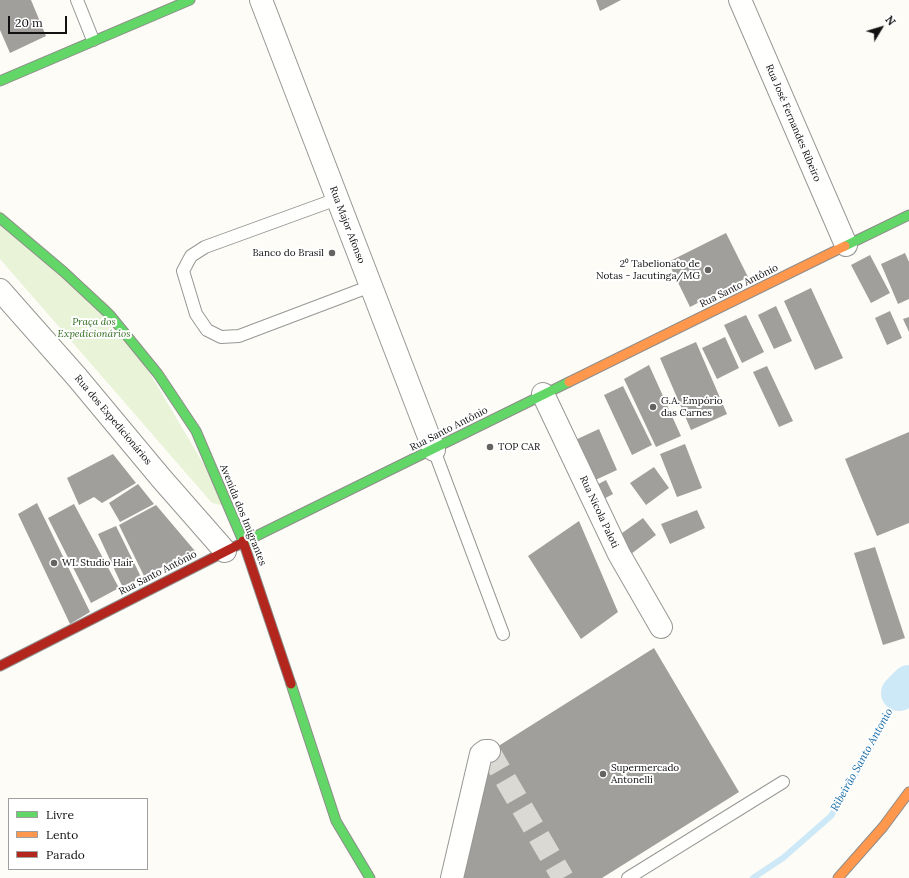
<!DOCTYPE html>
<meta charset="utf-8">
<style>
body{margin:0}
#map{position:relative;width:909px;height:878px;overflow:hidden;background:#fdfcf7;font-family:Lora,serif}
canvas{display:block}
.legend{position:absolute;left:8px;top:798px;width:140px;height:72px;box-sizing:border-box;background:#fff;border:1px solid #a0a0a0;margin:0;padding:5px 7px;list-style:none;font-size:12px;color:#111}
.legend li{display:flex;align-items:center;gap:8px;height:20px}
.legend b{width:20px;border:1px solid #a0a0a0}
.north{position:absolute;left:861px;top:8px;width:40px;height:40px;-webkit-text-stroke:3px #fff;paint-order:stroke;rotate:52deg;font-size:11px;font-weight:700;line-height:16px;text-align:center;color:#111}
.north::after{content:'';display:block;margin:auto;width:14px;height:18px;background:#111;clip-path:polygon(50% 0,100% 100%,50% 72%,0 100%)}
.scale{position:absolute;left:8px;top:16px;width:59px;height:18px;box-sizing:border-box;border:2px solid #111;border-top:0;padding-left:5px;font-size:12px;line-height:14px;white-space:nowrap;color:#111;-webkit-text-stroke:3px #fff;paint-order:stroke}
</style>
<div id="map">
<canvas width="909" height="878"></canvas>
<ul class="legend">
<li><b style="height:5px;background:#63d668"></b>Livre</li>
<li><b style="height:5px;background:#ff974d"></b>Lento</li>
<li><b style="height:5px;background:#b3261e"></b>Parado</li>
</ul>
<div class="north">N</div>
<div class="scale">20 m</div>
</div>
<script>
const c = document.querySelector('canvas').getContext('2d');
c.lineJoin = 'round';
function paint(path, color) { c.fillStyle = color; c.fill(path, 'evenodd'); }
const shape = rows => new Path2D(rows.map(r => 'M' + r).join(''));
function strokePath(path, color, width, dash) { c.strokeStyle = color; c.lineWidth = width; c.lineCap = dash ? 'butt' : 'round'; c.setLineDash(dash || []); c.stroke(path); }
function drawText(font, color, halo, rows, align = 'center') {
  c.font = font + ' Lora,serif'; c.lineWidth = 4; c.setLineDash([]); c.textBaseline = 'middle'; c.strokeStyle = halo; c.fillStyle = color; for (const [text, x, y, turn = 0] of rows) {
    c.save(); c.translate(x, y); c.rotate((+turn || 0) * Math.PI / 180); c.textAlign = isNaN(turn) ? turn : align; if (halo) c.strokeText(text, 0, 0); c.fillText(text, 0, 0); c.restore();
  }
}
paint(shape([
 [0,210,110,306,229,507,212,503,0,259]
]), '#e8f3d7');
strokePath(shape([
 [753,878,783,858,831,816,864,761,899,693]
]), '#cde9f7', 6);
strokePath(shape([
 [899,693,909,683]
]), '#cde9f7', 36);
paint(shape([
 [0,0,31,0,46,36,10,53,0,30],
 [596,0,621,0,600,11],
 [726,233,748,277,690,307,668,262],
 [905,253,909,262,909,299,898,304,881,264],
 [870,255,890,293,871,303,851,265],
 [811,288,843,358,815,370,784,301],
 [776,306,792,341,774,349,758,315],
 [890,311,902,338,887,345,875,318],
 [746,315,764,352,742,363,724,325],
 [909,317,909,332,903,319],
 [725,337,739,368,717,379,702,348],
 [696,342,727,414,691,430,660,358],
 [649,365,681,436,656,447,624,379],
 [767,366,793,421,779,427,753,372],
 [623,386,652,445,632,455,604,395],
 [599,429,617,470,591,482,573,441],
 [909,432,909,523,877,536,845,459],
 [685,444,702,488,677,497,660,454],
 [113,454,136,483,102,503,94,497,79,505,67,478],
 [654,467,669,488,646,505,630,483],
 [606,480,613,494,598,502,591,488],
 [138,484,154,504,120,522,109,503],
 [37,503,90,612,70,624,18,514],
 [74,504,119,588,91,603,48,518],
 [156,505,195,551,144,576,119,525],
 [697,510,705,528,670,544,661,524],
 [643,518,656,535,631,554,618,536],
 [579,521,618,612,581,639,528,556],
 [116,526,141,577,123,588,98,534],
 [875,547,905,638,883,645,854,553],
 [654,648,739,792,602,878,453,878,481,757]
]), '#a19f9c');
strokePath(shape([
 [489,751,563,878]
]), '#dad9d4', 22, [22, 11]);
const lane = shape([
 [77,0,93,40],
 [337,199,205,247,191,256,183,271,196,314,207,330,221,337,239,336,371,286],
 [434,450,503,634],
 [628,878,783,782]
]);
const street = shape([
 [261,0,434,450],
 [740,0,846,245],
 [0,290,76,376,161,478,225,551],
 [543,394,619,554,661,627],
 [452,878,481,754,485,751,489,751]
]);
const fast = shape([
 [0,81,190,0],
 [0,218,64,272,110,315,158,374,196,431,243,541],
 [845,246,909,215],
 [242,543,569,382],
 [291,684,336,821,370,878]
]);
const slow = shape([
 [569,382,845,246],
 [838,878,883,827,909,792]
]);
const jam = shape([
 [243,541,291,684],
 [0,666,242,543]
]);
strokePath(lane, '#979795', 14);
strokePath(street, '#979795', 24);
strokePath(fast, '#8e8d8b', 11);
strokePath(slow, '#8e8d8b', 11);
strokePath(jam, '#8e8d8b', 11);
strokePath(lane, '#fffffe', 12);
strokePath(street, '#fffffe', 22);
strokePath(fast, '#63d668', 9);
strokePath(slow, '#ff974d', 9);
strokePath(jam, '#b3261e', 9);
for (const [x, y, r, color] of [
 [332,253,4,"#646362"],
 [708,270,4,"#646362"],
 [653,407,4,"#646362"],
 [490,447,4,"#646362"],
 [54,563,4,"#646362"],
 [603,774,4,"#646362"]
]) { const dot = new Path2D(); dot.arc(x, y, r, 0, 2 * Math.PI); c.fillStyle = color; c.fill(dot); strokePath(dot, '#fff', 1.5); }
drawText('10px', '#111', '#fff', [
 ["Rua José Fernandes Ribeiro",793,123,67],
 ["Rua Major Afonso",347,225,69],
 ["Rua Santo Antônio",739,286,-26],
 ["Rua dos Expedicionários",113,420,50],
 ["Rua Santo Antônio",449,429,-27],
 ["Rua Nicola Paloti",599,512,65],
 ["Avenida dos Imigrantes",243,515,68],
 ["Rua Santo Antônio",158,573,-27]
]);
drawText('10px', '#111', '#fff', [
 ["Banco do Brasil",324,253,"right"],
 ["2⁰ Tabelionato de",700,264,"right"],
 ["Notas - Jacutinga/MG",700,276,"right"],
 ["G.A. Empório",661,401],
 ["das Carnes",661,413],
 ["TOP CAR",498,447],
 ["WL Studio Hair",62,563],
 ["Supermercado",611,768],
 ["Antonelli",611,780]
], 'left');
drawText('italic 10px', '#316b1f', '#fff', [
 ["Praça dos",94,322],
 ["Expedicionários",94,334]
]);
drawText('italic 11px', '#176ba6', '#fff', [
 ["Ribeirão Santo Antonio",862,760,-61]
]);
</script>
